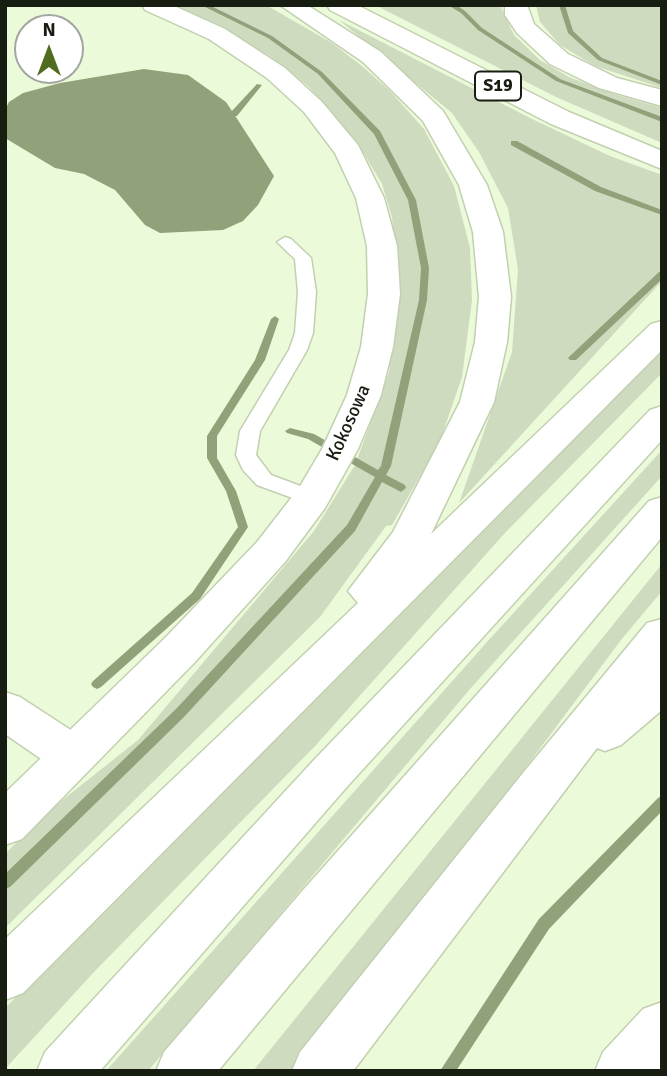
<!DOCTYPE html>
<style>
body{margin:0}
#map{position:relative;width:667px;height:1076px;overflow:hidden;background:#ebfad9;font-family:Signika,sans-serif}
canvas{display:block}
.frame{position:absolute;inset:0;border:7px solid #181d11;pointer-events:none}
.north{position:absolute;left:14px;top:14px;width:70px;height:70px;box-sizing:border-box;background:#fff;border:2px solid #a3a5a0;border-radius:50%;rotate:0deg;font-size:19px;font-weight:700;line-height:28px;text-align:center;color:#181d11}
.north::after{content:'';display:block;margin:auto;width:24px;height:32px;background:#506c1e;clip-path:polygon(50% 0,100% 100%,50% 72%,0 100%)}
</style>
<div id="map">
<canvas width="667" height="1076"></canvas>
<div class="frame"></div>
<div class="north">N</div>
</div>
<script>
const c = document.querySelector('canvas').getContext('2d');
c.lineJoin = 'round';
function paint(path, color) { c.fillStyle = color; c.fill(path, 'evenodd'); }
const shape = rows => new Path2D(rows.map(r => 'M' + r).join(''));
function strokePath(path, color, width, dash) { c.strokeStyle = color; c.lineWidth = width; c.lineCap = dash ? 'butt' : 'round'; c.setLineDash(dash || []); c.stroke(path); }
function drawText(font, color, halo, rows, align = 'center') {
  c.font = font + ' Signika,sans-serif'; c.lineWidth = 6; c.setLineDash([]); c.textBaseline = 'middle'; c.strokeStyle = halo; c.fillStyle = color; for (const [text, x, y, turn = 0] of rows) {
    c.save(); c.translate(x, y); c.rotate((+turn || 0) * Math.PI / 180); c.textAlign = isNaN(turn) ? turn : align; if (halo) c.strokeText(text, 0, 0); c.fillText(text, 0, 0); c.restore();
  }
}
paint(shape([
 [172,5,266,5,332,43,362,66,390,91,424,129,454,186,470,248,472,300,462,377,440,441,392,525,386,526,320,617,5,928,5,854,45,814,138,740,314,531,355,465,389,372,400,292,392,217,382,184,357,142,309,87,291,72,268,55],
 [375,5,500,5,514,35,540,60,569,77,617,95,662,108,662,143,556,97],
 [536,5,662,5,662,88,595,66,560,45,540,22],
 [339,20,530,118,610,156,662,175,662,281,459,503,512,352,518,269,508,208,479,152,452,113],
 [662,348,662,373,504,534,316,745,94,972,5,1069,5,1008],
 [662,450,662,476,470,689,148,1071,106,1071,487,642],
 [662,564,662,591,621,640,299,1071,253,1071]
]), '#cfdbbf');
paint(shape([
 [144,69,188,75,226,102,234,114,274,176,258,205,243,221,223,230,160,233,145,225,115,190,84,174,55,168,5,138,5,110,9,102,23,93,60,83]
]), '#91a27a');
paint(shape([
 [201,5,209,5,272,36,322,72,380,131,416,200,429,268,427,300,391,466,386,475,405,485,406,488,401,492,382,482,355,531,184,717,10,887,5,889,5,874,176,709,347,525,375,477,308,439,287,433,285,431,290,428,314,434,378,470,381,466,419,300,421,268,408,200,374,134,318,74,268,38,201,5],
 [448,5,456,5,465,11,482,28,560,79,662,117,662,122,556,81,478,30,461,13,448,5],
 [559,5,565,5,573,31,602,58,662,81,662,85,598,60,568,33,559,5],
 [257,84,262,85,237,116,231,116,231,112,257,84],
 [511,141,517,141,601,187,662,210,662,215,595,191,511,145,511,141],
 [659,272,662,272,662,279,576,360,570,360,568,358,570,356,659,272],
 [275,316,279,319,265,360,217,436,217,458,236,491,248,527,200,599,101,687,97,689,93,687,91,684,93,681,192,593,238,527,226,491,207,458,207,436,255,360,271,319,275,316],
 [662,796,662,811,549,929,456,1071,440,1071,539,919,658,798,662,796]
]), '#91a27a');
const service = shape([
 [285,237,291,239,311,258,316,292,313,333,307,350,260,431,256,455,271,475,319,493,322,498,319,503,312,505,257,485,243,470,236,455,240,431,289,350,295,333,298,292,295,259,277,242,285,237]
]);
const minor = shape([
 [5,692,20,697,89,742,95,756,89,770,73,775,57,770,5,734,5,692],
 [662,1002,662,1068,659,1071,595,1071,603,1052,643,1009,662,1002]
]);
const tertiary = shape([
 [142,5,172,5,225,29,285,68,322,102,358,145,384,198,397,246,400,294,393,347,381,395,358,449,325,508,285,562,195,662,22,839,5,845,5,793,165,638,257,542,299,488,322,449,347,395,361,347,368,294,367,246,356,198,335,153,304,112,267,78,209,39,145,10,142,5]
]);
const secondary = shape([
 [662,406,662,440,345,789,100,1071,37,1071,45,1052,313,761,650,410,662,406],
 [662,497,662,537,218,1071,156,1071,164,1052,304,889,649,501,662,497]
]);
const motorway = shape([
 [280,5,307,5,381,52,443,111,487,185,503,232,511,297,507,342,494,402,431,534,651,324,662,321,662,350,23,993,5,1000,5,939,358,603,348,591,393,532,460,402,475,342,479,297,473,232,459,185,423,121,363,62,280,5],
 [327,5,357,5,569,112,662,151,662,169,551,124,330,10,327,5],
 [505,5,527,5,534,24,568,54,617,78,662,90,662,106,599,88,550,64,517,33,505,15,505,5],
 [662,619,662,710,621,745,605,751,597,748,353,1071,292,1071,300,1052,523,773,647,623,662,619]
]);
strokePath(service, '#c2d0b0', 3);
strokePath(minor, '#c2d0b0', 3);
strokePath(tertiary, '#c2d0b0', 3);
strokePath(secondary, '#c2d0b0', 3);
strokePath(motorway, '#c2d0b0', 3);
paint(service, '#fff');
paint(minor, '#fff');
paint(tertiary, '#fff');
paint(secondary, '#fff');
paint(motorway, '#fff');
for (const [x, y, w] of [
 [498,86,46]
]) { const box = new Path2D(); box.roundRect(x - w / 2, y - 14.5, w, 29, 5); c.fillStyle = '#fff'; c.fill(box); strokePath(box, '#181d11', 2); }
drawText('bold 18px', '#181d11', null, [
 ["S19",498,86]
]);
drawText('19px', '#181d11', '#fff', [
 ["Kokosowa",349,423,-66]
]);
</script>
